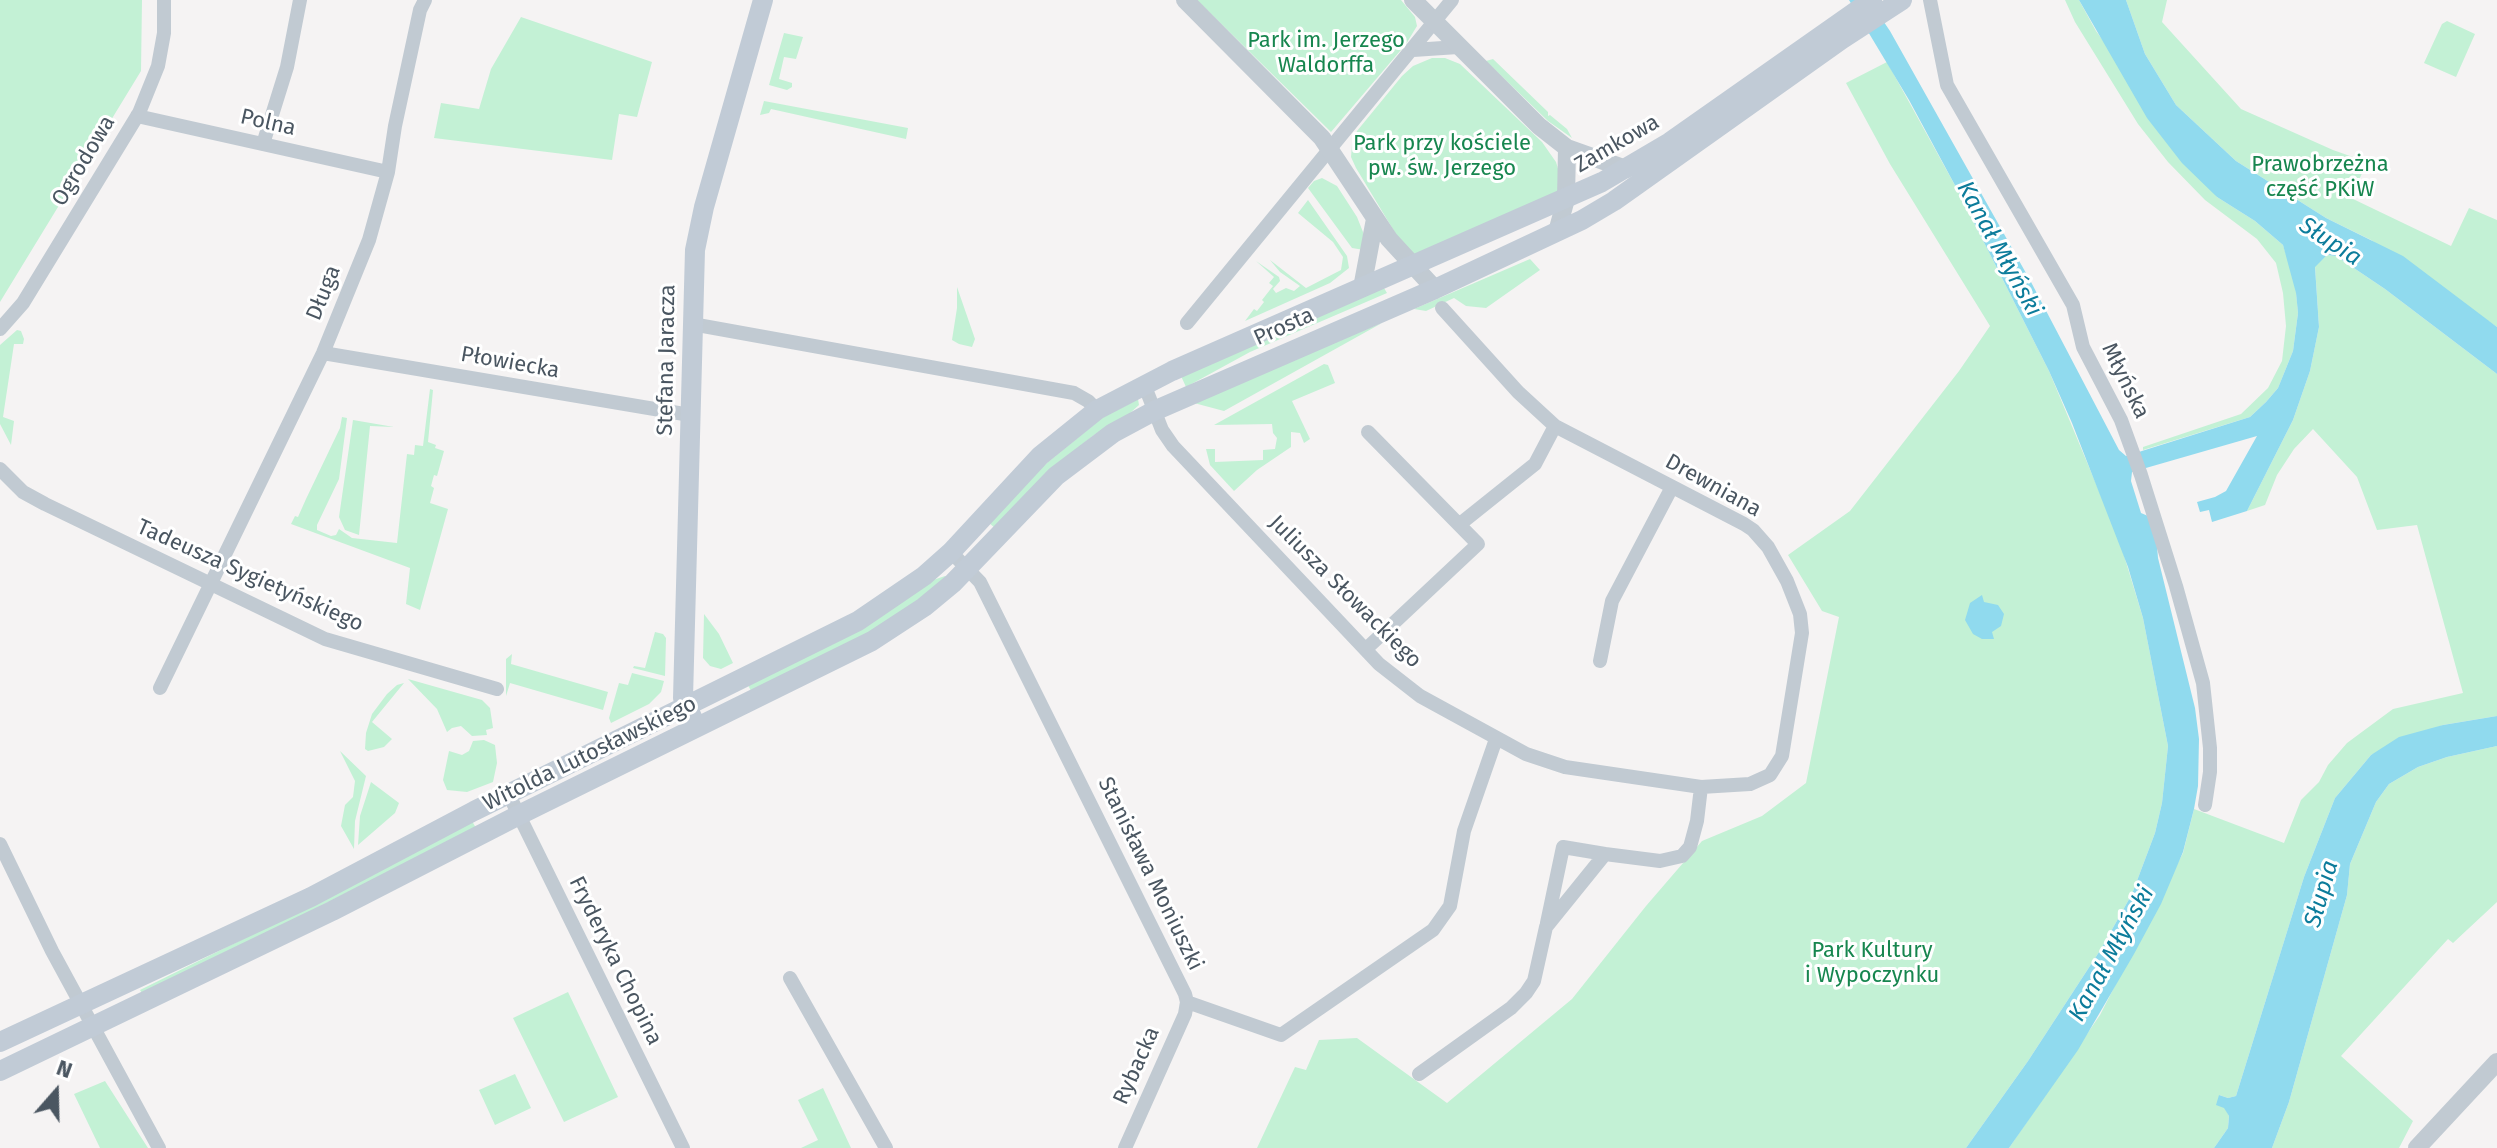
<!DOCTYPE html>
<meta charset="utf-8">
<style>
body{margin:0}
#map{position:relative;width:2497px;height:1148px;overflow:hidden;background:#f5f3f3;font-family:"Fira Sans",sans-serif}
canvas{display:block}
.north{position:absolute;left:16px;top:1052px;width:80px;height:80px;-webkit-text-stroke:6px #fff;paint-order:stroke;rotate:20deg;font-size:22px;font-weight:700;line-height:32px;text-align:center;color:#4a5661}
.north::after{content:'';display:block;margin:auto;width:28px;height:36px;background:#4a5661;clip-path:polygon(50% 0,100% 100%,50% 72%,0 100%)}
</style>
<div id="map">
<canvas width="2497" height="1148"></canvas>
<div class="north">N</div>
</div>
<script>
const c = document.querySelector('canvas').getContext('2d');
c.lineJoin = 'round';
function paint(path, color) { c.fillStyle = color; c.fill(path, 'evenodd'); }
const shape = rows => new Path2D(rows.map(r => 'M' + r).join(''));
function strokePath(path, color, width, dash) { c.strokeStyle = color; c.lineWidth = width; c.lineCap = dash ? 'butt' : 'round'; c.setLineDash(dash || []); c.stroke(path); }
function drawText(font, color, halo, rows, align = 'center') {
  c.font = font + ' "Fira Sans",sans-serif'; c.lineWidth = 6; c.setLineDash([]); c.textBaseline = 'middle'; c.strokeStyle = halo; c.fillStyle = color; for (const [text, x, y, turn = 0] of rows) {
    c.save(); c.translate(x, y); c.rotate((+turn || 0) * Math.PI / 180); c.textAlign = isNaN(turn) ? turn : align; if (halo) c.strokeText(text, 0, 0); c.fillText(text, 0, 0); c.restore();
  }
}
paint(shape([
 [0,0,142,0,141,71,0,302],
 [1197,0,1401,0,1415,17,1417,26,1406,44,1331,132],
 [2065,0,2079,0,2096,31,2217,197,2255,221,2283,245,2295,282,2298,313,2293,351,2278,388,2266,402,2250,417,2143,450,2143,447,2241,414,2268,388,2282,361,2286,326,2283,293,2276,263,2257,239,2205,200,2168,162,2138,124,2075,22],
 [2126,0,2167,0,2162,22,2241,109,2333,150,2367,162,2351,198,2451,246,2469,208,2497,220,2497,327,2371,240,2326,218,2236,161,2176,105,2145,54],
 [521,17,652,62,637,117,619,114,612,160,434,138,441,103,479,109,491,69],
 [2447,21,2475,34,2456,77,2424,63,2442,24],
 [784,33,803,37,796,59,784,57,779,79,792,83,792,87,787,90,769,85],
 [1432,58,1445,58,1460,64,1542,142,1556,162,1560,175,1559,194,1416,257,1397,236,1356,168,1351,157,1352,145,1357,131,1402,76,1413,66],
 [1493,59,1548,112,1548,116,1550,115,1567,129,1572,138,1548,121,1486,61],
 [1887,62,1957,189,2049,371,2119,539,2143,618,2168,746,2162,803,2155,833,2132,894,2101,949,2028,1061,1966,1148,1257,1148,1295,1067,1306,1070,1319,1040,1357,1038,1447,1103,1572,999,1646,906,1702,841,1762,816,1806,783,1839,617,1822,611,1788,555,1850,511,1959,371,1990,326,1890,164,1846,83],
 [764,101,908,128,906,139,771,109,769,113,760,115],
 [1322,178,1337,186,1357,217,1363,232,1364,250,1352,248,1308,188,1314,181],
 [1308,200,1347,256,1349,268,1330,283,1245,321,1254,309,1257,311,1264,302,1262,300,1273,286,1269,283,1274,277,1256,261,1279,277,1280,281,1273,289,1276,293,1286,288,1294,291,1300,286,1280,272,1270,260,1306,288,1341,270,1343,257,1333,242,1298,213],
 [2327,255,2336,256,2385,289,2497,374,2497,716,2443,725,2371,755,2335,798,2304,877,2236,1096,2228,1098,2219,1095,2229,1116,2228,1128,2214,1148,2009,1148,2100,1015,2183,853,2194,809,2284,843,2301,800,2319,782,2328,765,2347,743,2393,709,2463,693,2417,525,2377,530,2357,477,2313,429,2294,449,2277,475,2265,505,2247,511,2293,420,2310,371,2319,327,2315,266],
 [1530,259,1540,270,1486,308,1466,306,1454,298,1426,311,1414,309],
 [957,287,975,339,972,347,959,344,952,340,957,308],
 [1384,288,1387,293,1250,352,1186,387,1181,376],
 [1382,323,1224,411,1194,403,1369,328],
 [17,330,21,331,24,339,23,344,14,344,3,417,14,421,11,445,0,424,0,345],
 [1324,364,1328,365,1335,383,1292,401,1310,439,1304,443,1300,433,1291,432,1291,447,1257,470,1234,491,1210,465,1206,449,1215,449,1215,462,1263,460,1263,450,1275,449,1277,438,1273,433,1272,424,1214,425],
 [430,389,433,390,428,442,436,445,435,448,444,451,437,476,434,475,431,486,434,488,430,503,448,509,420,610,406,604,410,568,291,524,295,516,298,517,306,499,340,428,342,417,347,418,339,479,317,525,317,530,331,536,336,535,339,529,352,538,397,543,407,454,414,455,415,445,423,446],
 [1138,399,1139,405,1129,414,1094,435,1050,470,995,528,989,523,1031,476,1102,418],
 [353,420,394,427,370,426,359,535,345,530,339,517],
 [945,576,947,577,907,609,876,629,751,691,748,685,872,623,933,580],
 [704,614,719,634,733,663,721,669,710,666,703,658],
 [655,632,663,634,666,638,665,676,633,668,634,666,645,668],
 [512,654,511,664,608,692,603,710,510,683,506,696,506,659],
 [632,673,664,681,661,692,649,704,611,723,609,718,619,683,628,685],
 [408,679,482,700,490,708,493,728,486,730,487,735,472,736,461,726,452,728,447,732,437,709],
 [404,683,372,722,392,739,384,747,368,751,365,749,366,733,372,714,387,694,397,685],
 [484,740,495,745,497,763,493,782,467,792,447,790,443,780,449,751,462,755,469,751,473,741],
 [2497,746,2497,902,2453,943,2448,939,2341,1056,2413,1121,2399,1148,2272,1148,2289,1102,2347,895,2350,864,2376,802,2389,784,2418,767,2447,757],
 [340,751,366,776,355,821,354,849,341,826,345,805,353,797,355,781],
 [371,782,399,803,395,813,358,845,360,816],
 [472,821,476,828,143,995,140,990,362,880],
 [568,992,618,1097,564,1122,513,1018],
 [515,1074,531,1108,495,1125,479,1090],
 [105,1081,137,1131,148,1148,100,1148,74,1094],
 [823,1088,851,1148,801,1148,818,1140,798,1100]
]), '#c3f1d5');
paint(shape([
 [1849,0,1869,0,1890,31,2031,282,2119,450,2126,456,2250,417,2266,402,2278,388,2293,351,2298,313,2296,293,2283,245,2255,221,2217,197,2182,163,2147,118,2079,0,2126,0,2145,54,2176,105,2236,161,2326,218,2403,256,2497,327,2497,374,2385,289,2336,256,2327,255,2315,267,2319,327,2310,371,2293,420,2247,511,2212,522,2209,510,2200,512,2197,502,2215,497,2226,491,2257,436,2132,472,2131,481,2141,513,2148,516,2157,546,2158,558,2195,708,2199,739,2198,786,2194,809,2183,852,2161,904,2134,954,2078,1050,2009,1148,1966,1148,2028,1061,2101,949,2132,894,2155,833,2162,803,2168,746,2143,618,2128,567,2072,423,2049,371,1957,189,1909,100],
 [1982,595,1984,602,1998,605,2004,614,2001,626,1992,632,1994,639,1982,639,1973,634,1965,620,1970,603],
 [2497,716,2497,746,2447,757,2418,767,2389,784,2376,802,2350,864,2347,895,2289,1102,2272,1148,2214,1148,2228,1128,2229,1116,2224,1108,2216,1105,2219,1095,2228,1098,2236,1096,2304,877,2335,798,2371,755,2399,737,2443,725]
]), '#90daee');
strokePath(shape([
 [1930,0,1947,85,2073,305,2083,347,2121,420,2141,475,2176,586,2203,683,2210,748,2210,772,2205,805],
 [1413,50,1458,47],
 [137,116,388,172],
 [263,144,287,67,300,0],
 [1187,323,1452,0],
 [692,324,1074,393,1088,401,1097,410],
 [0,329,23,303,139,113,158,66,164,33,164,0],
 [323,353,690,415],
 [1144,384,1162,430,1173,446,1379,664,1420,696,1526,754,1565,767,1701,787,1750,784,1770,775,1782,756,1802,633,1800,614,1787,581,1768,547,1753,530,1744,524,1555,426,1518,392,1442,308],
 [0,469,23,492,45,504,325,639,497,689],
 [1460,524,1535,464,1555,426],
 [951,552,980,582,1185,994,1187,1002,1185,1014,1125,1148],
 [1366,649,1478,544,1368,432],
 [1600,661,1612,601,1672,487],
 [160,688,323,353,369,240,388,172,395,126,420,10,425,0],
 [508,793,683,1148],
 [0,844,52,951,159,1148],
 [1547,923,1563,847,1605,854],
 [790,978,886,1148],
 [1187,1002,1281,1035,1433,930,1450,906,1464,831,1496,739],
 [1419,1074,1511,1008,1526,993,1534,981,1546,927,1605,854,1660,861,1682,856,1690,847,1697,821,1701,787]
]), '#c1cad2', 14);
strokePath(shape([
 [1185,0,1322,138,1389,239,1435,289],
 [1413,0,1539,126,1567,148,1626,169],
 [1557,232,1566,199,1567,148],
 [1362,288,1375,219],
 [2417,1148,2497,1062]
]), '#c1cad2', 18);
strokePath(shape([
 [692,717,683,698,695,250,704,207,763,0],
 [0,1042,311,897,474,811,858,621,924,576,951,552,1040,456,1097,410,1172,371,1602,182,1670,142,1872,0],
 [0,1071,332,911,519,815,872,641,924,607,953,583,1056,476,1113,433,1154,411,1435,289,1582,220,1614,201,1842,39,1902,0]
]), '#c1cbd6', 20);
drawText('22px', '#17864f', '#fff', [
 ["Park im. Jerzego",1326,41],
 ["Waldorffa",1326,66],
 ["Park przy kościele",1442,144],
 ["pw. św. Jerzego",1442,169],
 ["Prawobrzeżna",2320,165],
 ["część PKiW",2320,190],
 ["Park Kultury",1872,951],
 ["i Wypoczynku",1872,976]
]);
drawText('22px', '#4a5661', '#fff', [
 ["Polna",268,123,13],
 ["Zamkowa",1617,144,-30],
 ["Ogrodowa",84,161,-59],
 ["Długa",324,293,-68],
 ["Prosta",1284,327,-24],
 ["Stefana Jaracza",667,360,-89],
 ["Płowiecka",510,363,10],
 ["Młyńska",2125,381,64],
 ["Drewniana",1713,486,29],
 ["Tadeusza Sygietyńskiego",250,576,24],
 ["Juliusza Słowackiego",1345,592,45],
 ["Witolda Lutosławskiego",590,754,-26],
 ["Stanisława Moniuszki",1150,874,64],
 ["Fryderyka Chopina",615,961,64],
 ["Rybacka",1137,1066,-66]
]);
drawText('italic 24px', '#0c7c9b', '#fff', [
 ["Słupia",2330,242,33],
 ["Kanał Młyński",1999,249,61],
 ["Słupia",2322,894,-74],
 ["Kanał Młyński",2112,954,-61]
]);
</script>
